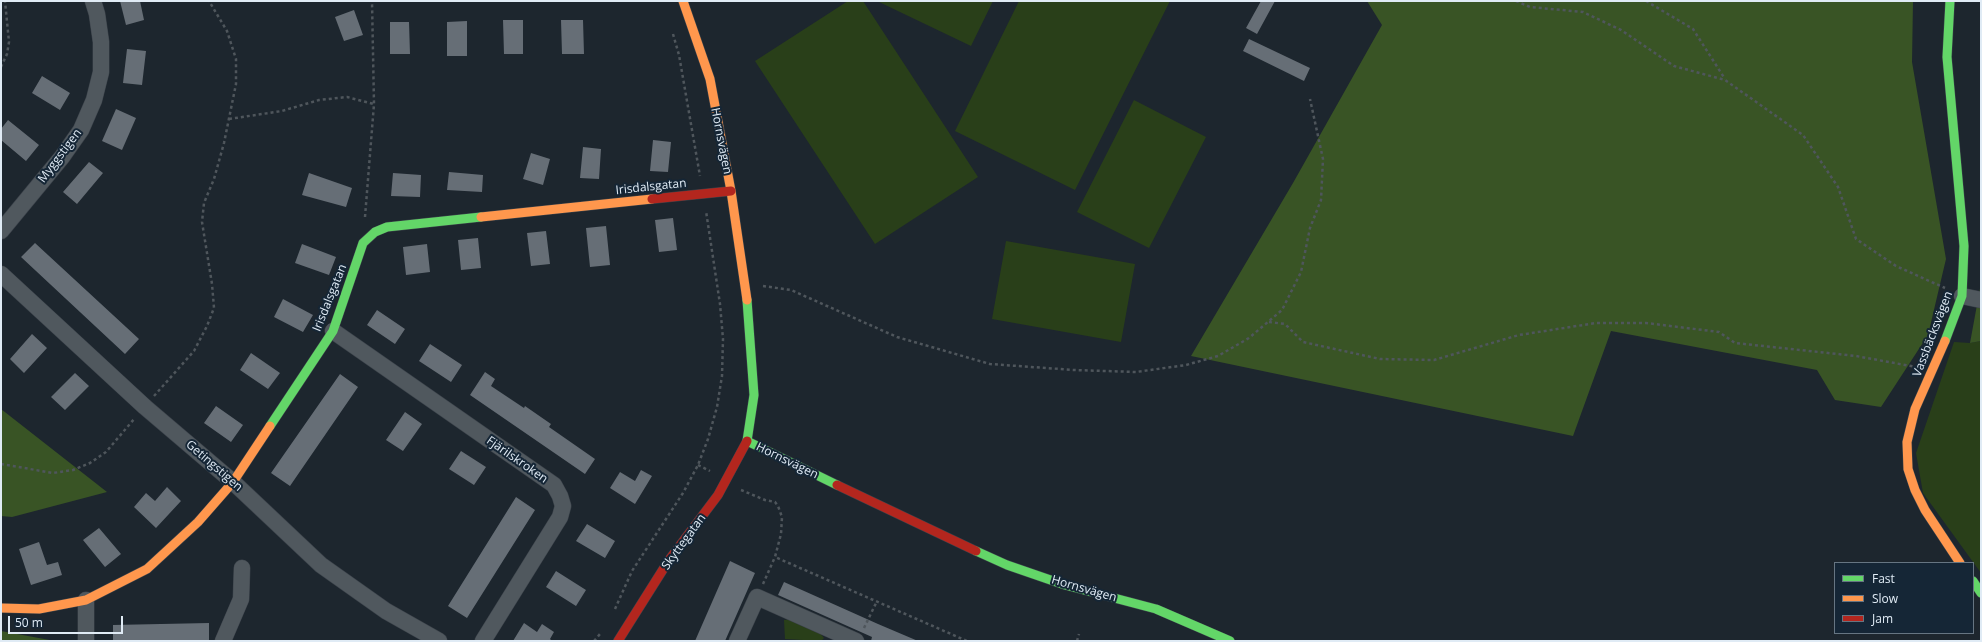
<!DOCTYPE html>
<meta charset="utf-8">
<style>
body{margin:0}
#map{position:relative;width:1982px;height:642px;overflow:hidden;background:#1d262e;font-family:"Open Sans",sans-serif}
canvas{display:block}
.frame{position:absolute;inset:0;border:2px solid #e0ebf5;pointer-events:none}
.legend{position:absolute;left:1834px;top:562px;width:140px;height:72px;box-sizing:border-box;background:#152636;border:1px solid #667582;margin:0;padding:5px 7px;list-style:none;font-size:12px;color:#e0ebf5}
.legend li{display:flex;align-items:center;gap:8px;height:20px}
.legend b{width:20px;border:1px solid #667582}
.scale{position:absolute;left:8px;top:616px;width:115px;height:18px;box-sizing:border-box;border:2px solid #e0ebf5;border-top:0;padding-left:5px;font-size:12px;line-height:14px;white-space:nowrap;color:#e0ebf5;-webkit-text-stroke:3px #152636;paint-order:stroke}
</style>
<div id="map">
<canvas width="1982" height="642"></canvas>
<div class="frame"></div>
<ul class="legend">
<li><b style="height:5px;background:#63d668"></b>Fast</li>
<li><b style="height:5px;background:#ff974d"></b>Slow</li>
<li><b style="height:5px;background:#b3261e"></b>Jam</li>
</ul>
<div class="scale">50 m</div>
</div>
<script>
const c = document.querySelector('canvas').getContext('2d');
c.lineJoin = 'round';
function paint(path, color) { c.fillStyle = color; c.fill(path, 'evenodd'); }
const shape = rows => new Path2D(rows.map(r => 'M' + r).join(''));
function strokePath(path, color, width, dash) { c.strokeStyle = color; c.lineWidth = width; c.lineCap = dash ? 'butt' : 'round'; c.setLineDash(dash || []); c.stroke(path); }
function drawText(font, color, halo, rows, align = 'center') {
  c.font = font + ' "Open Sans",sans-serif'; c.lineWidth = 4; c.setLineDash([]); c.textBaseline = 'middle'; c.strokeStyle = halo; c.fillStyle = color; for (const [text, x, y, turn = 0] of rows) {
    c.save(); c.translate(x, y); c.rotate((+turn || 0) * Math.PI / 180); c.textAlign = isNaN(turn) ? turn : align; if (halo) c.strokeText(text, 0, 0); c.fillText(text, 0, 0); c.restore();
  }
}
paint(shape([
 [848,1,863,1,978,177,875,244,755,61],
 [877,1,993,1,971,46],
 [1019,1,1170,1,1075,190,955,131],
 [1134,100,1206,137,1149,248,1077,212],
 [1006,241,1135,264,1121,342,992,319],
 [1981,341,1981,573,1923,493,1916,453,1954,342,1970,343],
 [792,619,819,632,824,638,821,641,785,639,784,620]
]), '#293f19');
paint(shape([
 [1367,1,1913,1,1912,62,1946,259,1928,335,1881,407,1835,400,1817,370,1611,331,1573,436,1191,356,1293,183,1382,25],
 [1981,283,1981,341,1970,343],
 [1,409,107,492,12,517,1,516],
 [1,631,55,641,1,641]
]), '#395425');
paint(shape([
 [120,1,140,1,144,20,126,25],
 [1261,1,1275,1,1257,34,1246,28],
 [354,10,363,35,344,41,335,17],
 [503,20,523,20,523,54,504,54],
 [561,20,583,20,584,54,562,54],
 [467,21,467,56,447,56,447,22],
 [390,22,409,22,410,54,390,54],
 [1249,39,1310,68,1304,81,1243,51],
 [127,49,146,51,142,85,123,83],
 [42,76,70,93,60,110,32,93],
 [116,109,136,118,122,150,102,141],
 [8,120,39,145,26,161,1,140,1,129],
 [653,140,671,142,668,172,650,171],
 [583,147,601,149,599,179,580,178],
 [531,153,550,159,543,185,523,179],
 [89,162,103,173,77,204,63,192],
 [449,172,483,175,482,192,447,190],
 [309,173,352,188,346,207,302,195],
 [393,173,421,175,420,197,391,196],
 [673,218,677,250,659,252,655,220],
 [606,226,610,265,590,267,586,228],
 [546,231,550,264,531,266,527,233],
 [478,238,481,268,461,270,458,240],
 [35,243,139,339,125,354,21,257],
 [302,244,336,257,329,275,295,263],
 [427,244,430,272,406,275,403,247],
 [283,299,313,315,303,332,274,317],
 [377,310,405,329,395,344,367,325],
 [32,334,47,348,24,373,10,359],
 [430,344,462,365,451,382,419,361],
 [251,353,280,373,268,389,240,370],
 [485,372,495,379,491,386,524,408,525,406,551,424,549,427,595,459,585,474,470,395],
 [75,373,89,386,65,410,51,397],
 [340,374,358,387,290,486,271,473],
 [216,406,243,425,231,442,204,423],
 [405,412,422,424,403,451,386,440],
 [461,451,486,467,474,485,449,469],
 [641,470,652,476,635,504,610,488,620,472,635,481],
 [167,487,181,501,156,528,134,507,146,493,155,501],
 [516,497,535,510,467,618,448,606],
 [587,524,615,541,605,558,576,541],
 [99,528,121,554,105,567,83,540],
 [39,542,47,565,58,562,62,575,31,585,19,549],
 [730,561,755,573,725,641,695,641],
 [556,571,586,590,576,606,546,587],
 [784,582,878,624,918,641,871,641,872,637,778,595],
 [209,623,209,641,113,641,113,625],
 [524,623,537,632,542,624,554,632,550,639,552,641,513,641]
]), '#666e76');
const street = shape([
 [1,231,62,157,81,130,94,100,101,72,101,42,97,14,93,1],
 [1,274,145,407,233,482,321,565,386,611,439,641],
 [1962,296,1981,300],
 [333,331,554,485,560,496,563,506,560,517,483,641],
 [86,600,86,641],
 [223,641,241,599,242,568],
 [737,641,757,597,856,641]
]);
const fast = shape([
 [747,300,754,395,747,441,837,485],
 [1945,341,1962,296,1964,246,1947,57,1950,1],
 [270,426,333,331,363,243,375,232,387,227,481,217],
 [976,551,1007,565,1065,585,1156,609,1230,641],
 [1973,581,1981,593]
]);
const slow = shape([
 [683,1,710,79,731,191,747,300],
 [481,217,652,199],
 [1945,341,1915,409,1907,442,1908,469,1915,490,1925,510,1960,563],
 [1,608,39,609,86,600,147,569,198,522,233,482,270,426]
]);
const jam = shape([
 [652,199,731,191],
 [837,485,976,551],
 [618,641,669,560,718,495,747,441]
]);
strokePath(street, '#3c434b', 17);
strokePath(fast, '#3c434b', 10);
strokePath(slow, '#3c434b', 10);
strokePath(jam, '#3c434b', 10);
strokePath(shape([
 [1516,1,1530,7,1583,12,1621,30,1674,66,1725,80,1803,135,1838,187,1856,239,1896,266,1945,288],
 [1646,1,1693,29,1725,79],
 [673,34,679,55,700,176],
 [1,67,7,54,9,42,5,1],
 [229,119,282,111,319,100,347,97,374,104],
 [365,217,374,104,372,1],
 [763,286,791,290,897,337,990,364,1074,370,1136,372,1186,365,1218,356,1249,338,1282,310,1301,272,1310,228,1321,200,1323,159,1310,99],
 [1269,322,1285,324,1303,342,1380,359,1434,360,1519,335,1596,323,1646,323,1719,332,1735,343,1856,356,1916,367],
 [154,396,194,351,207,326,214,308,212,284,202,222,204,203,214,179,224,143,236,84,236,59,227,31,209,1],
 [1,464,53,473,73,470,90,463,106,452,135,418],
 [698,465,710,471],
 [741,490,765,500,775,502,778,506,782,517,781,534,775,557,967,641],
 [763,584,775,557],
 [615,609,632,571,683,493,698,465,708,439,717,407,722,376,723,339,720,304,706,211],
 [864,628,877,601],
 [594,641,600,634],
 [1077,641,1079,634]
]), '#4f565c', 2.5, [3, 3]);
strokePath(street, '#50585e', 16);
strokePath(fast, '#63d668', 9);
strokePath(slow, '#ff974d', 9);
strokePath(jam, '#b3261e', 9);
drawText('12px', '#e0ebf5', '#152636', [
 ["Hornsvägen",721,141,79],
 ["Myggstigen",60,156,-53],
 ["Irisdalsgatan",651,187,-6],
 ["Irisdalsgatan",330,298,-68],
 ["Vassbäcksvägen",1933,334,-69],
 ["Fjärilskroken",517,460,35],
 ["Hornsvägen",787,461,26],
 ["Getingstigen",214,466,41],
 ["Skyttegatan",684,542,-54],
 ["Hornsvägen",1084,589,16]
]);
</script>
